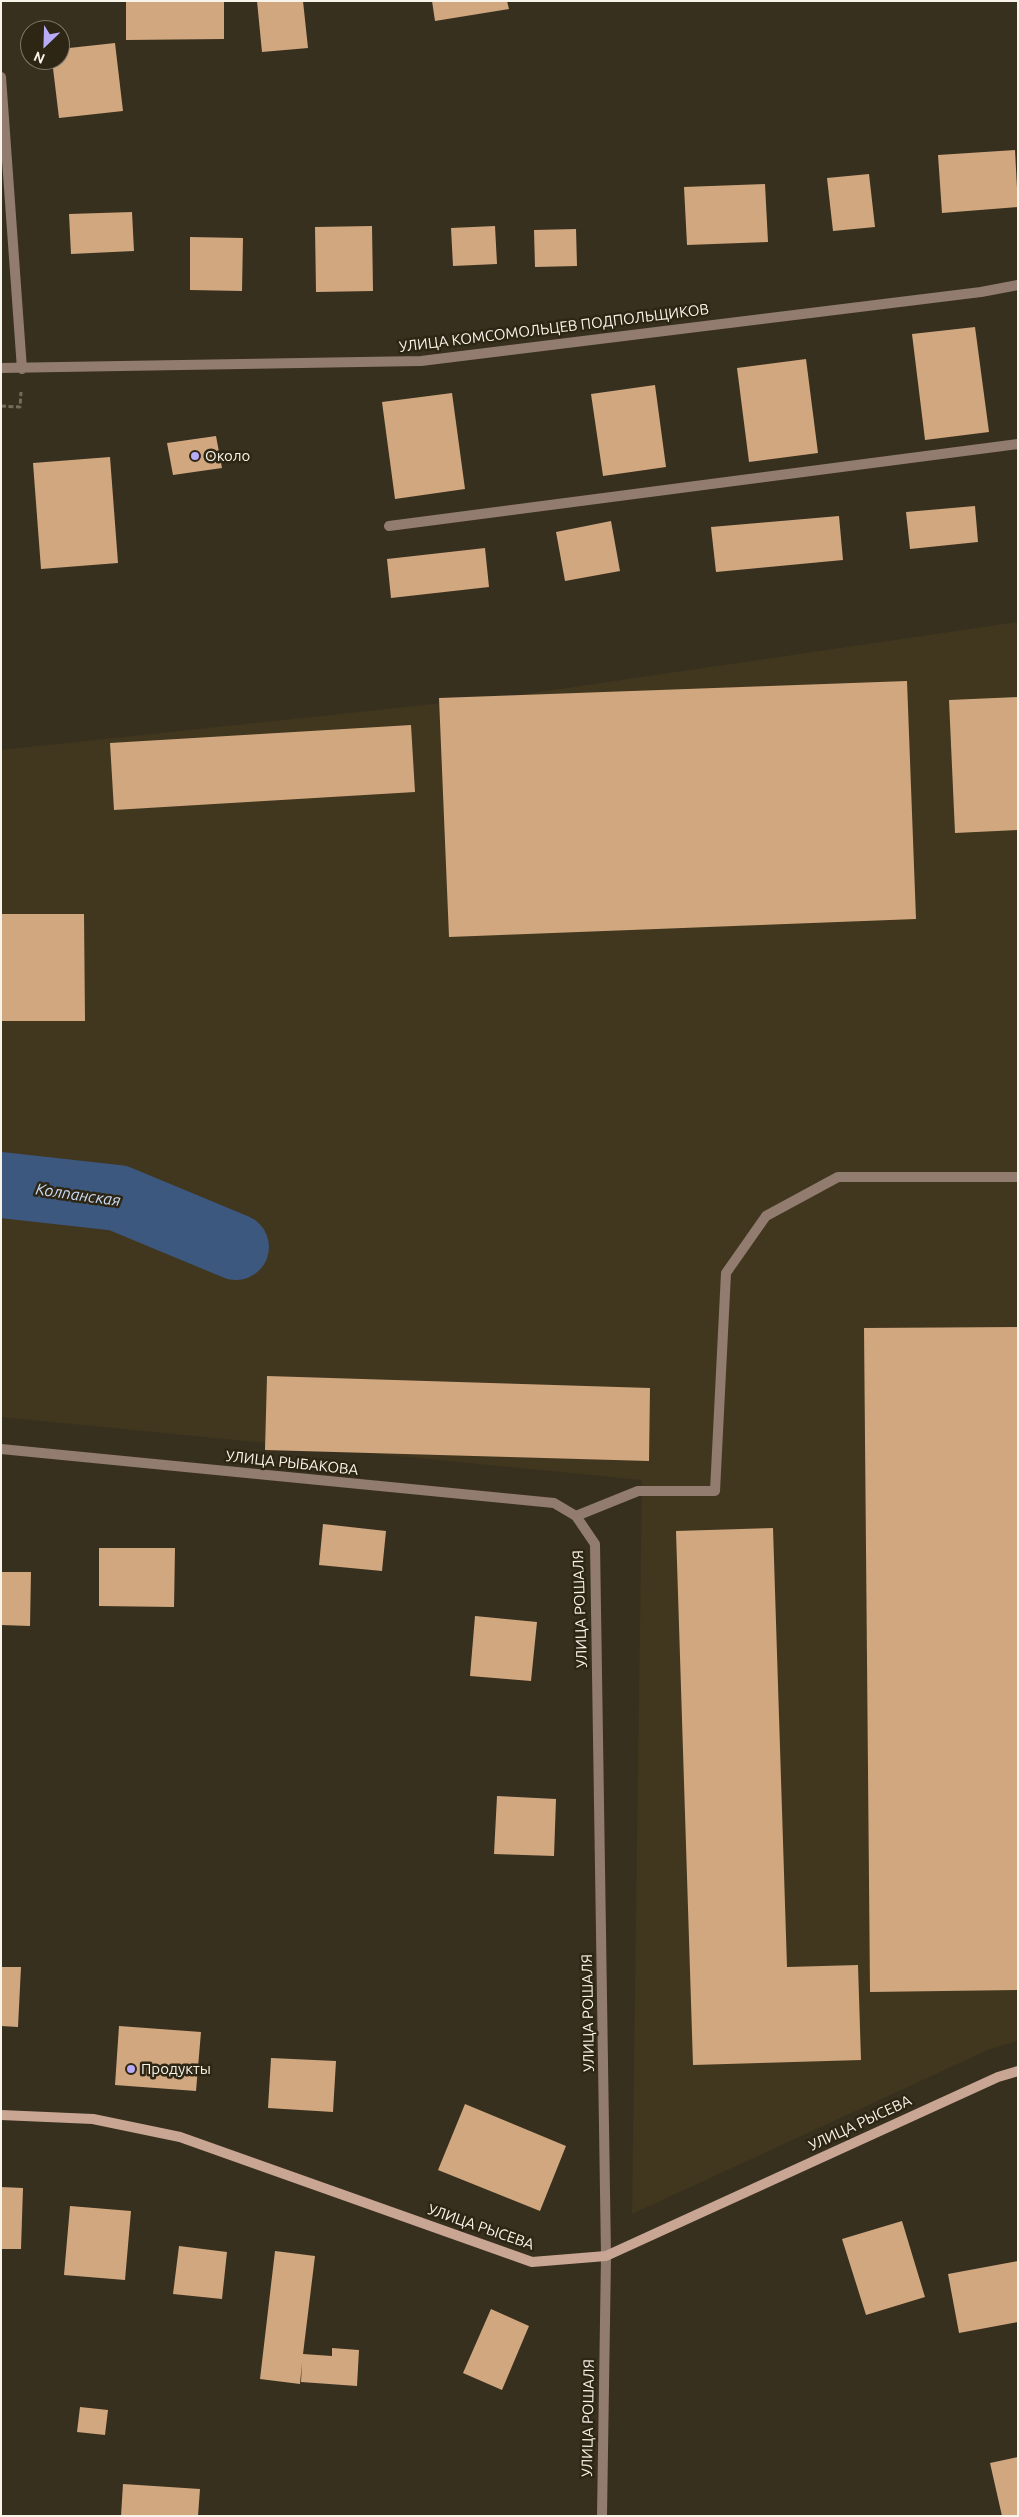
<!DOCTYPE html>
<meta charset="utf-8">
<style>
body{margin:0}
#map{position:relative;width:1019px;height:2517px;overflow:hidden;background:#38301e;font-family:Ubuntu,sans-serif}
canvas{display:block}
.frame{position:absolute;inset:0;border:2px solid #f9f4e9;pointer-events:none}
.north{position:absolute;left:20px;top:20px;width:50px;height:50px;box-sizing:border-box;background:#2e2614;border:1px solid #7f7869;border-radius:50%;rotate:204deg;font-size:14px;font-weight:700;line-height:20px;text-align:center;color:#f9f4e9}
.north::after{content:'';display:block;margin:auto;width:18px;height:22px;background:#b8abf7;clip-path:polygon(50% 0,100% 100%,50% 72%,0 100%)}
</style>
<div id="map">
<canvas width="1019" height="2517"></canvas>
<div class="frame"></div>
<div class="north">N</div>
</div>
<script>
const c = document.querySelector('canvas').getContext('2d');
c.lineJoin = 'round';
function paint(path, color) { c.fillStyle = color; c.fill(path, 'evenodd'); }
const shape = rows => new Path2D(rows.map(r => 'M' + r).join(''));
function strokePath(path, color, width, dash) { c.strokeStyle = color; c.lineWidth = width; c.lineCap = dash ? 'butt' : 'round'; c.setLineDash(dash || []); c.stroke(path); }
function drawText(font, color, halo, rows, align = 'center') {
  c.font = font + ' Ubuntu,sans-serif'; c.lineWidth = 5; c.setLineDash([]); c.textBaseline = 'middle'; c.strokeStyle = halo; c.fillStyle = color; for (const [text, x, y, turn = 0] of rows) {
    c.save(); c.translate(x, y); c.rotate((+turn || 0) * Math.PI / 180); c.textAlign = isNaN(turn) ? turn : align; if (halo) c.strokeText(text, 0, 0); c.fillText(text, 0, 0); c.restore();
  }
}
paint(shape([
 [1018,622,1018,2041,990,2049,632,2214,642,1480,1,1417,1,750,519,695]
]), '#41371e');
strokePath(shape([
 [1,1185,118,1198,236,1247]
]), '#3c587f', 66);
paint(shape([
 [126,1,224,1,224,39,126,40],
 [257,1,303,1,308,48,262,52],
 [432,1,507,1,509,9,435,21],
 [115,43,123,111,59,118,52,60,60,60,60,49],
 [1015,150,1018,207,942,213,938,155],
 [869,174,875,227,833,231,827,178],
 [765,184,768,242,687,245,684,187],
 [132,212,134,251,71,254,69,214],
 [372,226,373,291,316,292,315,227],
 [495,226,497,264,453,266,451,228],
 [576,229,577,266,535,267,534,230],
 [190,237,243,238,242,291,190,290],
 [975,327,989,432,925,440,912,334],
 [806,359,818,453,749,462,737,368],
 [655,385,666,467,603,476,591,394],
 [452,393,465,489,395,499,382,402],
 [216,436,222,468,173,475,167,443],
 [110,457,118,563,41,569,33,463],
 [975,506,978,542,910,549,906,512],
 [839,516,843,560,716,572,711,527],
 [611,521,620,571,565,581,556,532],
 [485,548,489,587,391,598,387,559],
 [907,681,916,919,449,937,439,698],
 [1018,697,1018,830,955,833,949,700],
 [411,725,415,792,114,810,110,743],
 [1,914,84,914,85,1021,1,1021],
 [1018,1327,1018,1990,870,1992,864,1328],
 [267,1376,650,1388,649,1461,265,1450],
 [323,1524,386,1531,382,1571,319,1565],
 [773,1528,787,1967,858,1965,861,2060,693,2065,676,1531],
 [99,1548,175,1548,174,1607,99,1606],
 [1,1572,31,1572,30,1626,1,1625],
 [475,1616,537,1622,531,1681,470,1676],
 [497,1796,556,1799,554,1856,494,1854],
 [1,1967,21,1967,18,2027,1,2026],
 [119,2026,201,2032,196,2091,115,2085],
 [271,2058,336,2061,333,2112,268,2108],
 [465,2104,566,2146,540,2211,438,2170],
 [1,2187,23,2188,21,2249,1,2249],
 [70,2206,131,2211,125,2280,64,2275],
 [902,2221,925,2297,866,2315,842,2239],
 [179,2246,227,2252,222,2299,173,2294],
 [275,2251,315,2256,303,2354,332,2356,332,2348,359,2350,357,2386,301,2382,302,2363,300,2384,260,2379],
 [1018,2261,1018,2322,959,2333,948,2274],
 [491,2309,529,2326,502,2390,463,2373],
 [80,2407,108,2410,105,2435,77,2432],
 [1018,2457,1018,2516,1002,2516,990,2463],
 [123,2484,200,2489,198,2516,121,2516]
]), '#d1a780');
strokePath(shape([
 [1,406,20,407,21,392]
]), '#736c5c', 3, [5, 2.5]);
strokePath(shape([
 [576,1516,638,1491,715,1491,726,1273,766,1216,838,1177,1018,1177]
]), '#927c70', 10);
strokePath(shape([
 [1,77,22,369],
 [1,368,421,361,981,292,1018,285],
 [389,526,1018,444],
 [1,1449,554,1503,576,1516,595,1544,606,2256,602,2516]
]), '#927c70', 10);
strokePath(shape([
 [1,2115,93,2119,180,2137,532,2262,606,2256,998,2077,1018,2071]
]), '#c9a693', 10);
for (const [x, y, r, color] of [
 [195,456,5,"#b8abf7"],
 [131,2069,5,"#b8abf7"]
]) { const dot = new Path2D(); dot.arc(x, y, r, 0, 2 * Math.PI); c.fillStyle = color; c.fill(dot); strokePath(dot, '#2e2614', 2); }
drawText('15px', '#f9f4e9', '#2e2614', [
 ["УЛИЦА КОМСОМОЛЬЦЕВ ПОДПОЛЬЩИКОВ",554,328,-7],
 ["УЛИЦА РЫБАКОВА",292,1463,6],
 ["УЛИЦА РОШАЛЯ",580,1609,-92],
 ["УЛИЦА РОШАЛЯ",588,2013,-91],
 ["УЛИЦА РЫСЕВА",860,2123,-25],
 ["УЛИЦА РЫСЕВА",481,2227,19],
 ["УЛИЦА РОШАЛЯ",588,2418,-89]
]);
drawText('15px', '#f9f4e9', '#2e2614', [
 ["Около",205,456],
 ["Продукты",141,2069]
], 'left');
drawText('italic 16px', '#ccdff9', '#2e2614', [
 ["Колпанская",78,1195,8]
]);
</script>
